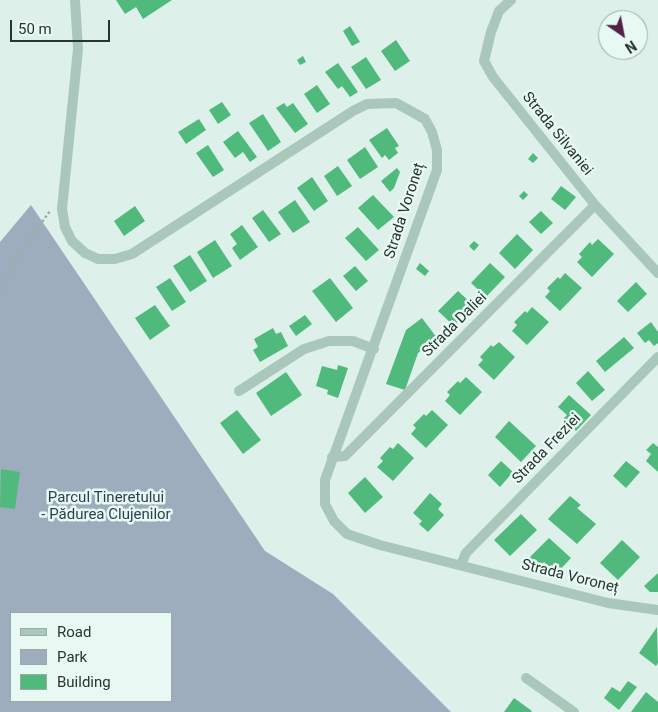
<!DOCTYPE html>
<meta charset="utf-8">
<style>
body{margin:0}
#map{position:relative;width:658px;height:712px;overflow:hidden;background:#ddf0ea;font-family:Roboto,sans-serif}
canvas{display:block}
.legend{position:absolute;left:10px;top:612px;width:162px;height:90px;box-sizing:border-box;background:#e8f8f3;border:1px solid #9caaa5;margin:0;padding:6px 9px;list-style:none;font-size:15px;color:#29352f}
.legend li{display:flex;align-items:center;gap:10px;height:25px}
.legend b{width:25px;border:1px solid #9caaa5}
.north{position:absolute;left:598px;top:10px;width:50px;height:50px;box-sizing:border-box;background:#e8f8f3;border:1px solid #9caaa5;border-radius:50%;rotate:147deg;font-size:14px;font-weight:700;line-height:20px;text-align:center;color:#29352f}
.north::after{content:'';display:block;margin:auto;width:18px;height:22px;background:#522246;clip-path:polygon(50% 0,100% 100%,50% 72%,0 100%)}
.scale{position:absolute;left:10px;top:20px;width:100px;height:22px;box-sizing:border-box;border:2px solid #29352f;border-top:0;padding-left:6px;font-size:15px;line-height:18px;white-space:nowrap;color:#29352f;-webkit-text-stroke:4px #e8f8f3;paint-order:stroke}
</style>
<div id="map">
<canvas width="658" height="712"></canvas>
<ul class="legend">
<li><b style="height:6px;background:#aac7bc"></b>Road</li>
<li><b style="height:14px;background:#9eadbd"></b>Park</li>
<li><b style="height:14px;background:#50ba7d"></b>Building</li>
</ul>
<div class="north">N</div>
<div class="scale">50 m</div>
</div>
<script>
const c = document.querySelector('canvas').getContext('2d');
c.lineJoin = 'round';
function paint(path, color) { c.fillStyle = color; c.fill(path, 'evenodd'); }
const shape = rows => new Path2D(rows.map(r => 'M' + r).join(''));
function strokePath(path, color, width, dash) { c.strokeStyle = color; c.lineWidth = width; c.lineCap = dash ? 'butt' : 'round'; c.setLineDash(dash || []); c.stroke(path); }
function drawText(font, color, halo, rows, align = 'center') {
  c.font = font + ' Roboto,sans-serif'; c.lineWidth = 5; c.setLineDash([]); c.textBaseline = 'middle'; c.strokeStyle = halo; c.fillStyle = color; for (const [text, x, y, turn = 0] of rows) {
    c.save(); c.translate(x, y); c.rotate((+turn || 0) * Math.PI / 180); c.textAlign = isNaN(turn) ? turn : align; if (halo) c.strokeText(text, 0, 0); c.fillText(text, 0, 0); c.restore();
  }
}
paint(shape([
 [31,205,265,551,333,594,451,712,0,712,0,242],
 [11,613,171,613,171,701,11,701]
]), '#9eadbd');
paint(shape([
 [116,0,172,0,143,19,136,7,125,14],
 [350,26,360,42,352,46,343,31],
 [396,40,410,61,395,71,381,51],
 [303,56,306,62,300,65,297,60],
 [366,57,381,80,366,89,351,67],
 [338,63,358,92,350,97,342,86,338,89,325,72],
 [317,85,330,104,317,113,304,94],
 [222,102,231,115,218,124,209,110],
 [284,103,287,107,293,103,308,124,295,133,276,108],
 [263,114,281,142,268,151,249,123],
 [199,119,206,130,186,144,178,132],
 [387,128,399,146,395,148,398,153,389,160,385,155,382,158,369,140],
 [238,131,257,157,250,162,243,152,235,158,223,142],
 [208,145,224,170,213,177,196,153],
 [365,147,378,167,360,179,347,160],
 [533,153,538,158,533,163,528,159],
 [338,166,352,186,337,196,324,176],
 [397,168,400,172,394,188,390,192,381,181],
 [312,177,328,201,314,211,297,188],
 [561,186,576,197,565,210,551,199],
 [524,191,528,195,523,200,519,196],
 [373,195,394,217,378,230,358,208],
 [295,200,310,222,293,233,278,212],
 [135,206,145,221,124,236,114,221],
 [263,210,281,234,269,242,252,218],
 [541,211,553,223,541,234,529,222],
 [242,225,258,247,240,260,232,248,237,244,230,234],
 [358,227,379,250,366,261,345,238],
 [517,234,533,250,515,269,499,253],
 [598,239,614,254,592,277,577,262,582,257,579,254,590,242,592,245],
 [215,240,232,266,213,278,197,252],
 [474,241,479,245,474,251,469,246],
 [190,255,207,281,190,292,173,266],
 [420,263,429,271,425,276,416,269],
 [490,263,505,277,486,297,471,283],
 [355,266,368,281,356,291,343,276],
 [565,273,582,288,560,311,545,297,550,291,547,288,558,277,560,279],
 [170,278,186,302,172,311,156,287],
 [330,278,353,308,336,322,312,291],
 [636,282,647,294,628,312,617,301],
 [458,291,473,305,454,326,438,311],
 [155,305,170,326,150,340,135,318],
 [532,307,549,322,527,345,512,331,517,325,514,322,525,311,527,313],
 [305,315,312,324,296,336,289,326],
 [422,318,437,338,418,353,405,390,386,384,406,330],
 [651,322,658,332,658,343,654,346,649,340,645,343,637,333],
 [273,328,276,334,281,332,288,346,260,362,253,350,258,347,254,339],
 [624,337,634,348,605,372,596,361],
 [499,342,515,357,494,380,478,365,483,360,480,357,491,345,493,347],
 [338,365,348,368,338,398,327,394,328,390,316,386,322,366,337,370],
 [588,371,605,390,592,401,576,383],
 [286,372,302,395,271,416,256,393],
 [466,377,482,392,460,415,445,401,450,395,447,392,458,381,460,383],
 [569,395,591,415,576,431,563,419,567,415,558,407],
 [237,410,261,440,243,454,220,423],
 [432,410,448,425,426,448,411,434,416,428,413,425,424,414,426,416],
 [509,421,536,446,521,462,495,437],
 [398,443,414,458,393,481,377,467,383,461,380,458,390,447,393,449],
 [653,443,658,447,658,472,646,461,651,454,646,450],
 [501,461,513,472,500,487,488,475],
 [626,461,640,472,626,488,613,476],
 [1,469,20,472,15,509,0,507],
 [365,477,383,497,365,513,348,493],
 [430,493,442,504,438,509,444,515,428,532,419,524,422,521,413,513],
 [570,496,581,505,577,508,596,524,577,544,548,519],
 [521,514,537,530,510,556,494,540],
 [549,538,571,558,556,574,544,562,535,572,525,562],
 [622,540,640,557,618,580,600,563],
 [658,573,658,592,650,592,644,586],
 [657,627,658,663,656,666,639,653],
 [628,681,637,687,619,710,604,698,612,687,620,692],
 [646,692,658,702,658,712,631,712],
 [514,698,532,711,531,712,504,712]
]), '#50ba7d');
strokePath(shape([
 [0,295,13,263,50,211]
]), '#94b2a7', 2.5, [2.5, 2.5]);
strokePath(shape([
 [75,0,78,49,62,209,65,227,72,241,85,253,98,259,115,259,132,254,353,111,367,104,396,103,425,119,432,132,437,150,437,170,325,480,325,504,334,521,347,534,380,545,608,603,658,610],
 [511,0,499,11,491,32,484,61,493,77,595,205,658,273],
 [239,391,304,349,329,341,353,341,374,349],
 [332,457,345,456,595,205],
 [461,565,466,553,658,357],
 [526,678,574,712]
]), '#aac7bc', 10);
drawText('15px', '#29352f', '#e8f8f3', [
 ["Strada Silvaniei",557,134,51],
 ["Strada Voroneț",405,211,-72],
 ["Strada Daliei",455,325,-45],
 ["Strada Freziei",547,449,-46],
 ["Strada Voroneț",570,577,14]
]);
drawText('15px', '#2f3e50', '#e8f8f3', [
 ["Parcul Tineretului",106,498],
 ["- Pădurea Clujenilor",106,515]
]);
</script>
